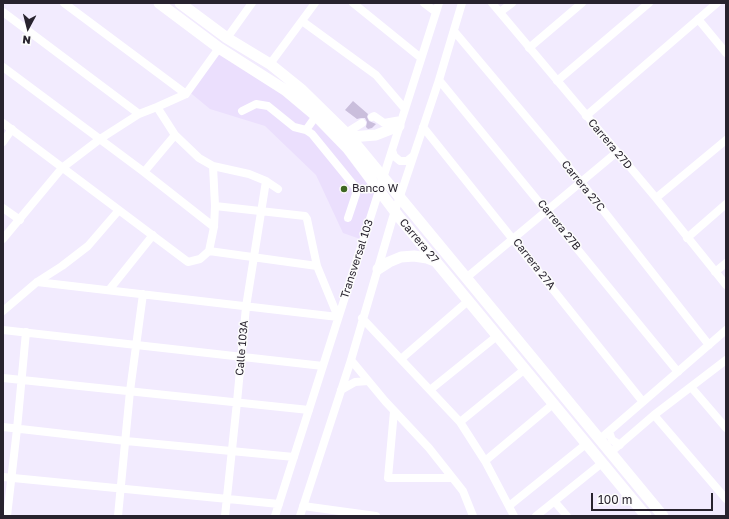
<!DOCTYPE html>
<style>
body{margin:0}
#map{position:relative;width:729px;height:519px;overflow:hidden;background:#f2ebfe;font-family:"Golos Text",sans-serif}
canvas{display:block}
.frame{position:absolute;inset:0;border:4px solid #28232e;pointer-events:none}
.north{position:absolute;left:8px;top:8px;width:40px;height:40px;-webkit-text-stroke:3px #fcfcfc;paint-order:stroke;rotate:187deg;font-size:11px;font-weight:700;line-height:16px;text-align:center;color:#28232e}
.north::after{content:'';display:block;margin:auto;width:14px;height:18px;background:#28232e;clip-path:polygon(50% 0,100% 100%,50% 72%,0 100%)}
.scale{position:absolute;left:591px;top:493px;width:122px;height:18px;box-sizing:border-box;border:2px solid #28232e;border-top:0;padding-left:5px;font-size:12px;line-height:14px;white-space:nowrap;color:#28232e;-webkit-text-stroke:3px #fcfcfc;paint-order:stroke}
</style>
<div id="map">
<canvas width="729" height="519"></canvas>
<div class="frame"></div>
<div class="north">N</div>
<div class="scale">100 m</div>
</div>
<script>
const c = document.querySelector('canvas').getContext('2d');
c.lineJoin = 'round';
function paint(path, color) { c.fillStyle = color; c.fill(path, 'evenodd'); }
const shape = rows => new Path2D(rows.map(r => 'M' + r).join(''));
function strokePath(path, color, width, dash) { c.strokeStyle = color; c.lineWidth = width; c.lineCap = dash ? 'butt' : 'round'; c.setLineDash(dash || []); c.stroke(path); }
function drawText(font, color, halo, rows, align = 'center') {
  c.font = font + ' "Golos Text",sans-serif'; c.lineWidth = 3; c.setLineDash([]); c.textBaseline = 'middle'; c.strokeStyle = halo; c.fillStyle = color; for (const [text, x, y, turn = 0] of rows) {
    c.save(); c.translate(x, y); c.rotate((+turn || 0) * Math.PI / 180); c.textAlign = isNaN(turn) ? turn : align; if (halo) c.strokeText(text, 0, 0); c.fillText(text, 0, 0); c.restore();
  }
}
paint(shape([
 [219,48,316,116,379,191,363,240,343,233,316,175,265,126,210,109,187,90]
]), '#ebdffd');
paint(shape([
 [353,101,368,114,367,117,369,121,376,124,372,128,368,129,366,127,367,122,365,118,361,118,357,119,345,110]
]), '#cabedc');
strokePath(shape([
 [64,3,186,94],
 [353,3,421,58],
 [424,3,436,12],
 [492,3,656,198,726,285],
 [3,12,139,114],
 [500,12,512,3],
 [698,19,726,53],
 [302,21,376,75,405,109],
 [454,31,581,182,709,345],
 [227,38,252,3],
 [529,48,582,3],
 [270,64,315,3],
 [3,67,144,172,214,227],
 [439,80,678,372],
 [557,81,649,3],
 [157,107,175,135,199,158,213,166,249,174,266,181,278,189],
 [242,111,256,104,268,106,294,127,306,130],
 [316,116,306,130,312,134,356,188,356,194,348,218],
 [586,116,717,3],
 [372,117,374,116,384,123,401,120],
 [3,123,188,262,200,259,209,251],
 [423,127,643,402],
 [346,133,362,123],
 [3,142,12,129],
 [392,150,394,156,400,161,407,161,413,156],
 [144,172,175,135],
 [656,198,726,140],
 [3,208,20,220],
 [687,238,726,204],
 [3,239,62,168,100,139,139,114,157,107,186,94,219,48],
 [209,251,317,266],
 [209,251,214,227,215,206,213,166],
 [715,272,726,263],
 [466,278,617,152],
 [37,282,338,317,317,266,307,219,305,216,215,206],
 [109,290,153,235],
 [3,311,37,282,62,266,88,246,119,210],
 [362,318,460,422,485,461,514,516],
 [3,330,323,366],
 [401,359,468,301],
 [351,360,385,401,429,448,463,491,473,516],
 [3,378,309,410],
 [691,387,726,428],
 [341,390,355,382,368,381],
 [430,390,497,336],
 [394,411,388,478,452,478],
 [654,415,726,499],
 [460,422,525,369],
 [3,427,126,441,294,457],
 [609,432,612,440,620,445],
 [600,439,726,330],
 [611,452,654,415,726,360],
 [485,461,553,404],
 [3,477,279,504],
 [555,502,567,516],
 [303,506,376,516],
 [509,506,586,444],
 [7,516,17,429,26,332],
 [118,516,130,391,143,294],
 [225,516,237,402,246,307,266,181],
 [275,516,439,3],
 [300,516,351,360,393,217,439,80,462,3],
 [536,516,602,463]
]), '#fff', 8);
strokePath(shape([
 [159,3,219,48,285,90,316,116,348,149,399,217,646,516],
 [180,3,227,38,270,64,301,89,350,137,663,516],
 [350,137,376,135,399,126],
 [378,269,389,262,401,257,414,256,427,258,435,261]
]), '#fff', 11);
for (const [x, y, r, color] of [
 [344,189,4,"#3e6723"]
]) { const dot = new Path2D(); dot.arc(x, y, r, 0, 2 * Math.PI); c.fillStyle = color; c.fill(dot); strokePath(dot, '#fcfcfc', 1.5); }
drawText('11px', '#28232e', '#fcfcfc', [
 ["Carrera 27D",610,144,50],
 ["Carrera 27C",583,186,51],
 ["Carrera 27B",559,225,51],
 ["Carrera 27",419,241,50],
 ["Transversal 103",357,259,-72],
 ["Carrera 27A",534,264,52],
 ["Calle 103A",242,348,-85]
]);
drawText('11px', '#28232e', '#fcfcfc', [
 ["Banco W",352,189]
], 'left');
</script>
